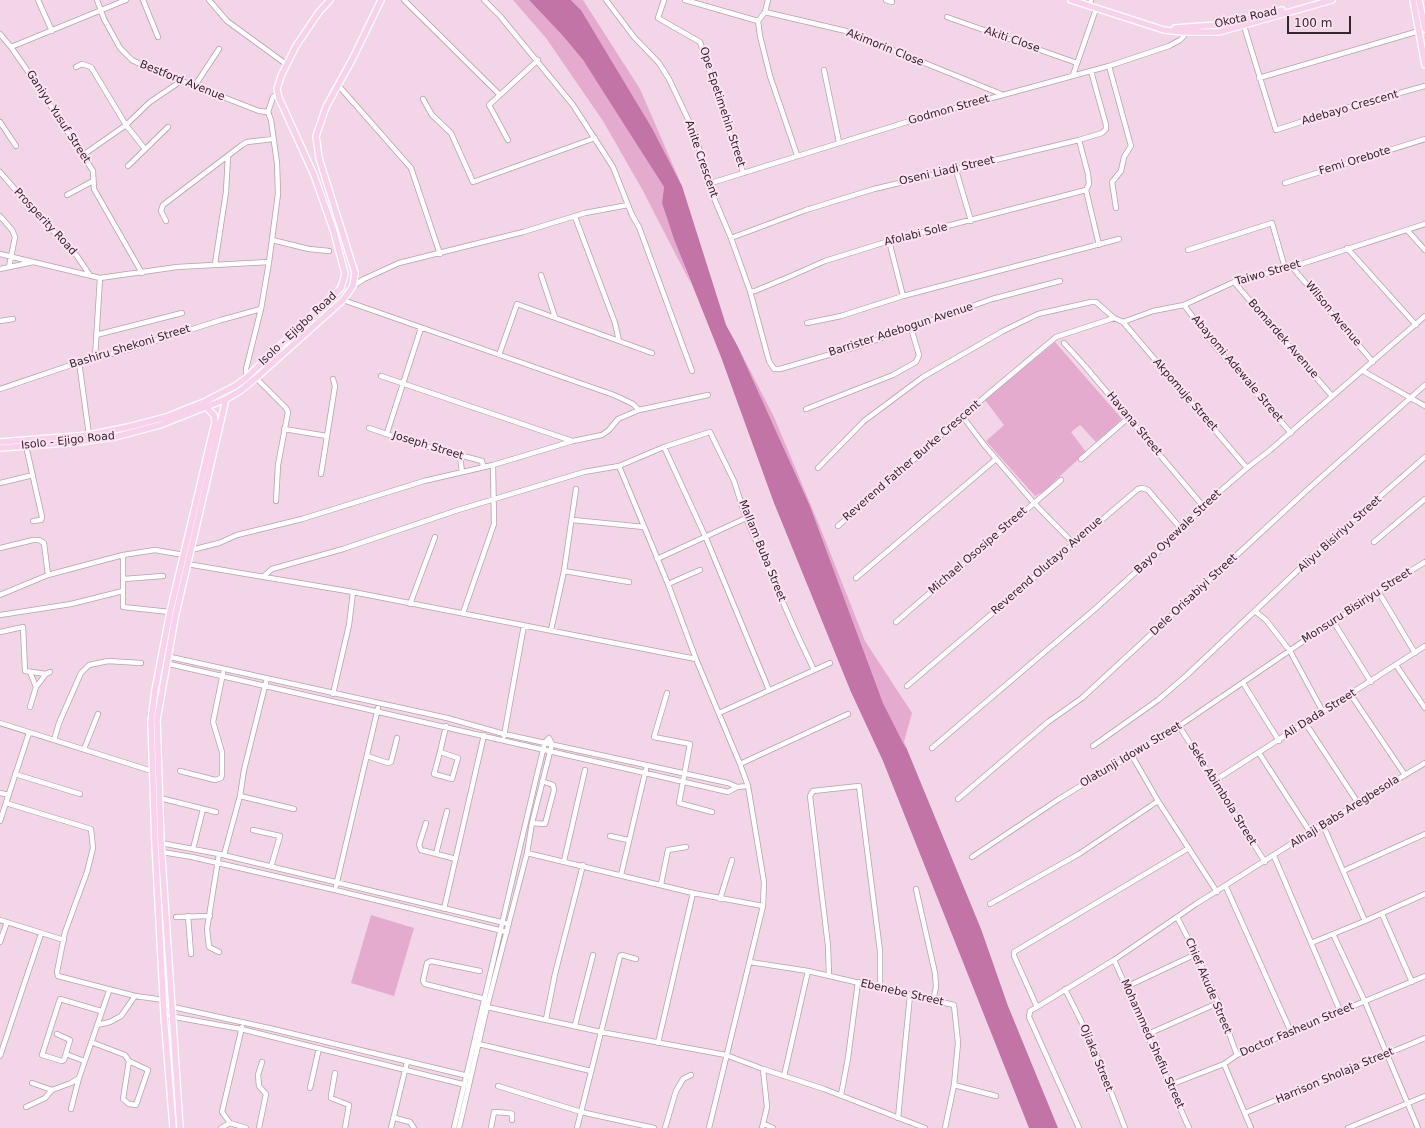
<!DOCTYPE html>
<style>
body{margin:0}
#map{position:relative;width:1425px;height:1128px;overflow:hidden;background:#f2d5e6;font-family:"DejaVu Sans",sans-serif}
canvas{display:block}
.scale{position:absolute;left:1287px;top:16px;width:64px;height:18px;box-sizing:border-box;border:2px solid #32272d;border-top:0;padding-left:5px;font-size:12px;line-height:14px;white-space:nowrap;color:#32272d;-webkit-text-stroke:3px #ffe2f3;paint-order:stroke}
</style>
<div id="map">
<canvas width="1425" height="1128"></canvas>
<div class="scale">100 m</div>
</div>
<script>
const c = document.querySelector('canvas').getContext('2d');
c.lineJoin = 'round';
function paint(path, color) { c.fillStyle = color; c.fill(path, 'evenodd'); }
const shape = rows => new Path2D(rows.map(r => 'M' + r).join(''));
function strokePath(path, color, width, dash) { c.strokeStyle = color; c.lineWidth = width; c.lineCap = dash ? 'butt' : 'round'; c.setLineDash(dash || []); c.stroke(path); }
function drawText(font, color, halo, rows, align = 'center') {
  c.font = font + ' "DejaVu Sans",sans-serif'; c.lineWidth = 4; c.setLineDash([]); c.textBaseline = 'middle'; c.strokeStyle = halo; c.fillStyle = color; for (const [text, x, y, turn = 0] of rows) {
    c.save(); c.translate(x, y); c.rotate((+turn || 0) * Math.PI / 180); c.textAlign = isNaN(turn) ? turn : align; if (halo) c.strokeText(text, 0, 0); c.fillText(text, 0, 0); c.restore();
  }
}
paint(shape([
 [513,0,529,0,563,36,583,60,624,123,664,187,662,203,691,284,642,189,603,121,546,38],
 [571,0,583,0,640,89,682,186,652,128,581,10],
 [1055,342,1122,419,1096,442,1080,425,1071,432,1086,452,1043,492,1035,496,986,441,1004,425,985,400],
 [738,347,774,417,822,532,865,641,912,713,904,742,907,753,883,703,810,506],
 [371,915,414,928,394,996,351,983]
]), '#e5abcf');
paint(shape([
 [529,0,571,0,581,10,652,128,682,186,726,325,738,347,810,506,883,703,906,749,904,742,981,929,1008,1006,1058,1128,1029,1128,883,761,851,692,774,503,721,357,674,239,662,203,664,187,583,60,563,36]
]), '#c274a7');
const minor = shape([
 [38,0,52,31],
 [97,0,104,19,120,48,132,60,146,67,259,111,268,112,273,97,278,94],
 [143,0,158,37],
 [209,0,227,21,286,64],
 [404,0,500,95],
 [484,0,500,16,573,105,613,167,632,215,639,227,692,371],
 [606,0,634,37,659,63,669,79,696,136,708,184,731,238,750,291,769,361,774,369,780,369,859,346,992,299,1060,281],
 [664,0,658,18,700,42,743,172],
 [685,0,758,21],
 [768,0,765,12,758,21,760,36,770,76,797,155],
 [886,0,892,2],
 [1089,6,1091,0],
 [765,12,846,31,1001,94],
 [947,17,1077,63],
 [1244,26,1276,130,1328,113,1425,86],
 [0,34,11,47,36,83,93,171,94,189,142,273],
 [11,47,126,0],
 [1109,66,1131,146,1124,157,1121,171,1112,182,1116,208],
 [76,67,82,64,91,67,126,125,145,149],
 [824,70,839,142],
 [1073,75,1096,9],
 [1259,78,1419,31],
 [338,85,411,168,440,254],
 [194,87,219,49],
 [423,99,432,115,451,133,473,182,595,138],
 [0,122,16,146],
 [508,140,489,105,538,60],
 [1079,140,1088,174,1089,184,1086,190,1099,245],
 [83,155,126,125,150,102,181,81],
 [128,166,168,127],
 [956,170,971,221],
 [0,172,32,209,77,256,89,274],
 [1285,183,1425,139],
 [708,184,926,116,1109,66,1169,46,1180,40,1184,36,1182,32],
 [67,195,93,181],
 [0,216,12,230,15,237,9,267],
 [575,217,615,323,619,341],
 [166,221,161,211,163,205,242,145,247,142,273,139],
 [1408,231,1425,250],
 [731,238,806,210,874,189,1079,140,1102,133,1106,129,1106,125,1091,71],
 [272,240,309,249,329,251],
 [1347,248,1416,325],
 [1188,250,1272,223,1285,268],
 [0,254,100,278,177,267,269,262],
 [215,264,226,192,228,156],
 [1292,267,1373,362],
 [0,269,33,262],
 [541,275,555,317],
 [1234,282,1332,396],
 [353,286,364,279,399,263,523,232,585,213,628,205],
 [750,291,755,291,791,276,825,261,889,241,1086,190],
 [903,296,1119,239],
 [343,300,614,395,633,404,639,410],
 [1184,305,1214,345,1291,433],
 [0,321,13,319],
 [1123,322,1247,468],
 [807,323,841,316,903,296,889,241],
 [96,335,182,313],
 [1064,343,1084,365,1203,506],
 [499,355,517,304,652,353],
 [95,358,100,278],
 [79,362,89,435],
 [1363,371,1425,406],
 [381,376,572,441],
 [246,378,246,369,261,309,269,262,278,194,277,163,271,120,268,112],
 [256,378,286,408,288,412,278,465,276,501],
 [0,389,77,363,133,348,221,320,261,309],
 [806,409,893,375,916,362,919,355,911,328],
 [963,417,985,446,1034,503,1074,544],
 [369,428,410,442,482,461,483,466],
 [284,429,327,436],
 [387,433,421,328],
 [26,446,42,517,41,520,33,521],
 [664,447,706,538,769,690],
 [460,456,462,472],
 [1081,459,1128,418],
 [619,466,668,584,696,659,740,764,748,786,764,882,763,906,709,1128],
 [818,468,864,421,923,377,1003,331,1038,314,1091,302,1096,302,1114,318,1123,322,1153,311,1184,305,1234,282,1292,267,1425,224],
 [321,474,335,386,333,379],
 [0,483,33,475],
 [573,520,644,527],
 [838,526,987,395,1056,337,1114,318],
 [1374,542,1425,499],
 [0,548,33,540,39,540,44,543,48,575],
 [191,550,219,543,237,535,302,519,424,481,493,465,573,441,602,435,609,430,618,419,639,410,708,395],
 [123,555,123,607,170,612],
 [657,559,746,518],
 [187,564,353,592,696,659],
 [564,571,629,582],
 [264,576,272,569,343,549,458,510,584,472,619,466,664,447,710,432,734,481,746,518,796,632,814,670],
 [856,578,996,459],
 [124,579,163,576],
 [668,584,700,570],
 [1378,591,1415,653],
 [0,595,48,575,123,555,155,550,184,555],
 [410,604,435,537],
 [1256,612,1266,620,1290,651,1323,712],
 [463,613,494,524,493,465],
 [0,615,71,604,123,591],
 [1333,621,1371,682],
 [896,622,1061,480],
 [551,630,564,571,576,489],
 [0,632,23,627,25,671,46,674,50,672],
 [166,656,447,718,504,734,728,783,737,787],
 [165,663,728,792,737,787,748,786],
 [1396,665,1425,708],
 [30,672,36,687,30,707],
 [1243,683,1279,741],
 [907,686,1138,489,1142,488,1148,490,1182,530],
 [36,687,46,674],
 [667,693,654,737,690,744,679,803,712,812],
 [333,694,349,625,353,592],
 [1351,695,1405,775],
 [719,713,830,663],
 [0,723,155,772],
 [1306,724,1358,803],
 [1179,726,1265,862],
 [504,736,524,625],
 [54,740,59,723,81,673,89,665,108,661,141,663],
 [1093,746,1158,700,1187,675,1329,541,1425,457],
 [932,748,1095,609,1182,530,1203,506,1247,468,1269,451,1425,316],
 [84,749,98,714],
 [440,752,458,758,452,779,434,774,440,752],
 [440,752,446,726],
 [1259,753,1310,832],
 [1131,754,1158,801,1217,892],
 [367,756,388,763,391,762,397,738],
 [740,764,848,714],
 [180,771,215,780,221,778,222,775,222,752,213,722,223,673],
 [15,774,80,794],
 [1214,781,1425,646],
 [0,793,9,795],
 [240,796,294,809],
 [160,798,216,812],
 [958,799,1048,722,1082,698,1306,491,1425,385],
 [6,803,91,829,93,848,87,872,65,932,57,972,58,976,135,996,164,1000],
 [0,821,29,733],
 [426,823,419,845,421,850,456,859],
 [532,823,545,824,554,790,553,785,542,781],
 [1323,825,1365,921],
 [253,830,280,836,271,867],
 [610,836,628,840],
 [161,843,219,854,509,924],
 [1189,848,1014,952,1014,956,1037,1007,1114,960,1196,904,1310,832,1425,763],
 [193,849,203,809],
 [162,852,192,857,335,890,507,932],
 [527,853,693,893,763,906],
 [436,854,447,811],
 [224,855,240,796,244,770,267,678],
 [1274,856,1341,1013],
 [972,857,1059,799,1179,726,1333,621,1355,609,1378,591,1425,562],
 [564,861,585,770],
 [1343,871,1425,834],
 [621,875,646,769],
 [661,884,668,850,686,847],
 [336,886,378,708],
 [1226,887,1291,1032],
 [916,889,935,973,936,987,933,1001],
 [720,899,732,860],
 [990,904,1079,854,1158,801],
 [444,909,484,735],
 [1382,914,1412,982],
 [188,916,191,954],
 [176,917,210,916],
 [1177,917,1196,954,1218,1003,1237,1055],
 [0,920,64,940],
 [0,942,7,922],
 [1311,943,1333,934],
 [219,952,209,947,207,929,219,854],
 [636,959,622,955,620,956,581,1112,654,1128],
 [1114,960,1189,1128],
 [750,962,808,971,954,1005,958,1043,954,1085,945,1128],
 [480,971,431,961,427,963,423,981,425,984,485,999],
 [829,976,828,946,810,796,813,791,859,786,880,951,880,987],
 [1126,987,1196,954],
 [1065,989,1092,1043,1125,1128],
 [164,1005,273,1029,468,1076],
 [487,1007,601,1032,726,1055,763,1069,824,1089,925,1128],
 [1037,1007,1030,1011,1029,1017,1079,1128],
 [164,1015,241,1029,466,1085],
 [546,1019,555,974,583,865],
 [97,1025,110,1022,121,1016,135,996],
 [575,1025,593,955],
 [242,1027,222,1112,230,1123,246,1128],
 [57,1034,70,1040,64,1060,62,1061,42,1055,60,999,101,1011],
 [1148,1034,1218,1003],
 [91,1042,125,1055,129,1061,148,1070,136,1105,129,1104,123,1099,129,1061],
 [658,1043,693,893],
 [479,1044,591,1071],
 [66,1054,84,1061],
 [0,1056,41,934],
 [1224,1064,1251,1128],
 [335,1073,331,1096,331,1098,349,1105,345,1128],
 [784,1076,808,971],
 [32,1083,52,1090,71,1083,79,1078],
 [954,1085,996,1096],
 [1170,1085,1224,1064,1237,1055,1291,1032,1425,976],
 [498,1086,581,1112,577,1128],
 [310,1088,319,1048],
 [841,1095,848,1058,858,982],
 [26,1107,45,1098,52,1090],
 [71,1109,79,1078,109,991],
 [1245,1113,1425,1038],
 [395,1118,410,1122,414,1128],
 [898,1118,910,995],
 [764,1124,773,1128],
 [221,1128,230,1123],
 [259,1128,266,1094,259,1086,258,1075,262,1062],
 [391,1128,407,1062],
 [454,1128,536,779,545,742,549,738,552,744,532,823,527,853,487,1007,459,1128],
 [491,1128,494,1112,509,1113,512,1114,512,1120],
 [665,1128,676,1091,683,1079,691,1075],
 [762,1128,767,1107,763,1069],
 [1348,1128,1425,1096],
 [1418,1128,1365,1002,1333,934,1365,921,1425,894]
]);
const major = shape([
 [1071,0,1164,30,1182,32,1219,32,1332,0],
 [1413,0,1425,65],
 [1419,0,1425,29],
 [1175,28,1230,24,1282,10],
 [0,442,89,435,128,427,166,417,204,402,235,386,246,378,341,288,345,274,334,232,314,175,279,98,277,89,281,76,296,46,319,12,330,0],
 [0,448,79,442,115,437,160,425,226,399,240,391,256,378,343,300,353,286,355,273,319,158,316,136,326,107,353,58,381,0],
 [173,1128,164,1015,155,844,151,721,155,690,170,612,215,422,214,415,206,407],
 [180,1128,161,843,157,720,175,618,226,399]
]);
strokePath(minor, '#ba9faf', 6);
strokePath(major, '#fff', 8);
strokePath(minor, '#fff', 4.5);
strokePath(major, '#f8d2ea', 5.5);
drawText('11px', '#32272d', '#ffe2f3', [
 ["Okota Road",1246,18,-12],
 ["Akiti Close",1012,40,19],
 ["Akimorin Close",885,48,22],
 ["Bestford Avenue",182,81,22],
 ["Ope Epetimehin Street",722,107,72],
 ["Adebayo Crescent",1350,108,-16],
 ["Godmon Street",949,110,-16],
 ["Ganiyu Yusuf Street",58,117,57],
 ["Anite Crescent",701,159,71],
 ["Femi Orebote",1355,161,-17],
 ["Oseni Liadi Street",947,171,-13],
 ["Prosperity Road",45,222,47],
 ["Afolabi Sole",916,235,-14],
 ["Taiwo Street",1268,273,-16],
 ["Wilson Avenue",1333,314,50],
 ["Isolo - Ejigbo Road",298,329,-43],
 ["Barrister Adebogun Avenue",901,330,-18],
 ["Bomardek Avenue",1283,339,49],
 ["Bashiru Shekoni Street",130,347,-17],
 ["Abayomi Adewale Street",1237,369,50],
 ["Akpomuje Street",1185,395,49],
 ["Havana Street",1134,424,50],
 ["Isolo - Ejigo Road",68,441,-6],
 ["Joseph Street",428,446,17],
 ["Reverend Father Burke Crescent",912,461,-41],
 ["Bayo Oyewale Street",1178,532,-44],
 ["Aliyu Bisiriyu Street",1340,534,-42],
 ["Mallam Buba Street",762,551,68],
 ["Michael Ososipe Street",978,551,-41],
 ["Reverend Olutayo Avenue",1047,566,-41],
 ["Dele Orisabiyi Street",1194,595,-43],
 ["Monsuru Bisiriyu Street",1357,606,-33],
 ["Ali Dada Street",1320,714,-32],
 ["Olatunji Idowu Street",1131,755,-31],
 ["Seke Abimbola Street",1222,794,58],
 ["Alhaji Babs Aregbesola",1345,812,-32],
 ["Chief Akude Street",1208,986,67],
 ["Ebenebe Street",902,993,13],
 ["Doctor Fasheun Street",1297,1030,-23],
 ["Mohammed Shefiu Street",1152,1044,66],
 ["Ojiaka Street",1096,1058,68],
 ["Harrison Sholaja Street",1335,1076,-23]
]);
</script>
